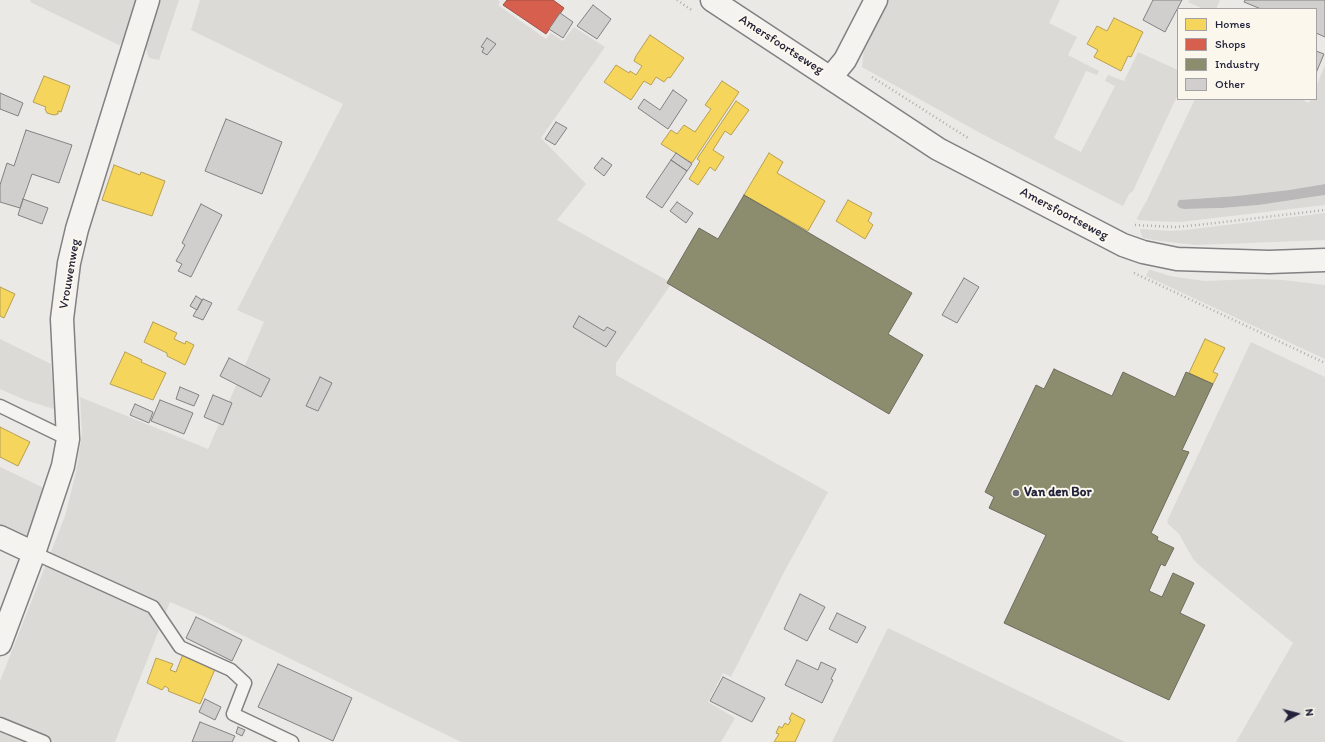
<!DOCTYPE html>
<style>
body{margin:0}
#map{position:relative;width:1325px;height:742px;overflow:hidden;background:#ebe9e5;font-family:Itim,sans-serif}
canvas{display:block}
.legend{position:absolute;left:1177px;top:8px;width:140px;height:92px;box-sizing:border-box;background:#fbf7ec;border:1px solid #a4a2a5;margin:0;padding:5px 7px;list-style:none;font-size:12px;color:#22223b}
.legend li{display:flex;align-items:center;gap:8px;height:20px}
.legend b{width:20px;border:1px solid #a4a2a5}
.north{position:absolute;left:1277px;top:694px;width:40px;height:40px;-webkit-text-stroke:3px #fbf7ec;paint-order:stroke;rotate:83deg;font-size:11px;font-weight:700;line-height:16px;text-align:center;color:#22223b}
.north::after{content:'';display:block;margin:auto;width:14px;height:18px;background:#22223b;clip-path:polygon(50% 0,100% 100%,50% 72%,0 100%)}
</style>
<div id="map">
<canvas width="1325" height="742"></canvas>
<ul class="legend">
<li><b style="height:11px;background:#f6d55c"></b>Homes</li>
<li><b style="height:11px;background:#d6604d"></b>Shops</li>
<li><b style="height:11px;background:#8c8c6e"></b>Industry</li>
<li><b style="height:11px;background:#d1cfcd"></b>Other</li>
</ul>
<div class="north">N</div>
</div>
<script>
const c = document.querySelector('canvas').getContext('2d');
c.lineJoin = 'round';
function paint(path, color) { c.fillStyle = color; c.fill(path, 'evenodd'); }
const shape = rows => new Path2D(rows.map(r => 'M' + r).join(''));
function strokePath(path, color, width, dash) { c.strokeStyle = color; c.lineWidth = width; c.lineCap = dash ? 'butt' : 'round'; c.setLineDash(dash || []); c.stroke(path); }
function drawText(font, color, halo, rows, align = 'center') {
  c.font = font + ' Itim,sans-serif'; c.lineWidth = 4; c.setLineDash([]); c.textBaseline = 'middle'; c.strokeStyle = halo; c.fillStyle = color; for (const [text, x, y, turn = 0] of rows) {
    c.save(); c.translate(x, y); c.rotate((+turn || 0) * Math.PI / 180); c.textAlign = isNaN(turn) ? turn : align; if (halo) c.strokeText(text, 0, 0); c.fillText(text, 0, 0); c.restore();
  }
}
paint(shape([
 [31,0,138,0,126,40,119,45,30,2],
 [157,0,179,0,159,60,149,58,144,42],
 [200,0,498,0,500,2,498,5,546,39,551,33,563,41,574,27,605,47,541,138,586,184,557,220,672,283,616,363,616,375,828,492,783,574,731,677,723,673,708,702,735,718,721,742,461,742,203,616,170,602,115,742,0,742,0,681,65,516,76,472,82,434,80,397,208,449,264,322,237,310,343,104,191,30],
 [883,0,1060,0,1049,23,1077,37,1068,55,1099,71,1097,75,1086,71,1054,138,1081,152,1115,86,1105,81,1108,75,1124,81,1138,52,1178,70,1178,94,1133,191,1129,194,1123,206,982,134,862,67,865,37],
 [1189,0,1220,0,1216,9,1203,9,1188,2],
 [1325,65,1325,184,1289,190,1236,196,1179,200,1184,209,1222,208,1259,205,1325,195,1325,205,1180,222,1149,221,1138,220,1137,218,1147,200,1195,99,1301,99,1309,103,1311,99,1316,99,1316,87],
 [1325,213,1325,240,1196,245,1160,241,1143,238,1140,231,1141,229,1170,231,1185,230],
 [1149,270,1151,270,1170,276,1204,281,1257,279,1283,280,1325,285,1325,359,1146,276],
 [0,339,51,364,54,409,25,400,0,389],
 [1251,342,1325,377,1325,742,1236,742,1293,643,1200,566,1193,559,1179,534,1168,524,1167,522,1168,519],
 [0,467,46,489,30,545,0,531],
 [888,628,1125,742,832,742]
]), '#dcdad6');
paint(shape([
 [1325,184,1325,195,1259,205,1222,208,1184,209,1180,208,1177,205,1179,200,1236,196,1289,190]
]), '#bbb8ba');
const homes = shape([
 [1114,18,1143,32,1131,57,1128,56,1121,71,1094,57,1098,50,1087,44,1097,26,1107,31,1114,18],
 [650,35,684,58,670,78,668,77,664,82,656,77,651,85,644,81,631,100,604,82,616,65,629,73,630,71,636,75,642,66,634,61,636,56,650,35],
 [44,76,70,86,61,112,58,111,58,114,54,115,47,113,45,109,46,107,33,102,44,76],
 [722,81,739,92,692,163,661,144,671,130,677,134,684,125,695,132,711,109,705,105,722,81],
 [736,101,749,110,731,135,725,131,713,150,724,157,715,171,710,167,698,185,689,179,700,161,697,159,736,101],
 [769,153,783,162,777,173,825,201,808,231,744,195,769,153],
 [114,165,140,175,141,172,165,181,152,216,102,200,114,165],
 [848,200,872,213,868,221,873,225,865,239,836,221,848,200],
 [0,287,15,294,4,318,0,316,0,287],
 [153,322,177,333,174,339,185,344,186,341,194,345,185,365,167,356,167,353,144,342,153,322],
 [1205,339,1225,348,1213,372,1218,374,1213,384,1189,373,1205,339],
 [125,352,142,360,141,362,166,373,153,400,110,384,125,352],
 [0,427,30,442,18,466,0,457,0,427],
 [183,654,216,667,200,704,168,691,169,689,165,686,162,690,147,683,156,658,173,664,170,670,176,672,183,654],
 [792,713,805,720,795,742,774,742,779,734,776,733,779,726,782,728,785,723,788,725,791,720,789,719,792,713]
]);
paint(homes, '#f6d55c');
strokePath(homes, '#b69f52', 1);
const shops = shape([
 [507,0,553,0,564,8,546,34,503,5,507,0]
]);
paint(shops, '#d6604d');
strokePath(shops, '#a04d48', 1);
const industry = shape([
 [744,195,912,293,888,334,923,355,889,414,667,283,699,228,718,239,744,195],
 [1054,369,1112,396,1123,372,1175,397,1186,372,1213,384,1182,450,1189,452,1151,533,1158,537,1157,540,1174,548,1165,566,1161,564,1149,591,1162,597,1173,573,1194,583,1180,613,1205,625,1169,700,1004,623,1046,535,989,508,994,497,985,492,1036,385,1044,389,1054,369]
]);
paint(industry, '#8c8c6e');
strokePath(industry, '#6c6c5f', 1);
const building = shape([
 [1153,0,1182,0,1165,32,1143,20,1153,0],
 [1245,0,1325,0,1325,37,1316,33,1316,9,1261,9,1244,2,1245,0],
 [593,5,611,19,597,39,577,26,593,5],
 [560,13,573,22,563,38,549,29,560,13],
 [487,38,496,44,487,55,482,52,484,48,481,47,487,38],
 [1316,51,1324,54,1316,73,1316,51],
 [673,90,687,100,668,129,638,108,644,99,660,110,673,90],
 [0,93,23,103,18,116,0,109,0,93],
 [226,119,282,142,262,194,205,171,226,119],
 [556,122,567,128,555,145,545,139,556,122],
 [26,130,72,145,59,183,32,174,20,208,0,202,0,185,7,163,14,166,26,130],
 [676,153,692,164,687,171,671,160,676,153],
 [602,158,612,165,604,176,594,168,602,158],
 [671,160,687,171,662,208,646,197,671,160],
 [23,199,48,208,42,224,18,215,23,199],
 [677,202,693,213,686,223,670,211,677,202],
 [201,204,222,215,191,277,178,271,182,264,176,261,185,245,182,243,201,204],
 [964,278,979,287,957,323,942,315,964,278],
 [196,296,202,300,197,310,190,306,196,296],
 [203,299,212,303,203,320,193,316,203,299],
 [579,316,604,331,607,327,616,332,606,347,573,327,579,316],
 [229,358,270,379,261,397,220,376,229,358],
 [320,377,332,383,318,411,306,406,320,377],
 [180,387,199,395,194,406,176,399,180,387],
 [213,395,232,403,223,425,204,417,213,395],
 [160,400,193,413,184,434,151,421,160,400],
 [135,404,153,412,149,423,130,415,135,404],
 [800,594,825,607,807,641,784,629,800,594],
 [837,613,866,627,857,643,829,629,837,613],
 [196,617,242,640,232,661,186,638,196,617],
 [797,660,818,670,821,662,836,669,831,679,833,680,822,703,785,685,797,660],
 [278,664,352,698,333,741,258,707,278,664],
 [723,677,765,698,752,722,710,701,723,677],
 [205,699,221,707,215,720,199,712,205,699],
 [200,722,235,736,232,742,192,742,200,722],
 [238,727,245,730,242,736,236,733,238,727]
]);
paint(building, '#d1cfcd');
strokePath(building, '#818083', 1);
const lane = shape([
 [0,406,68,439],
 [34,553,153,607,180,647,231,670,245,683,233,714,292,742],
 [0,724,44,742]
]);
const street = shape([
 [831,77,845,60,876,0],
 [0,537,34,553]
]);
const secondary = shape([
 [712,0,938,149,1123,245,1143,252,1177,259,1269,262,1325,260],
 [0,644,34,553,63,466,68,439,62,319,69,263,77,229,148,0]
]);
strokePath(lane, '#818083', 15);
strokePath(street, '#818083', 25);
strokePath(secondary, '#818083', 25);
strokePath(shape([
 [677,0,693,11],
 [872,77,968,138],
 [1135,225,1175,227,1198,225,1325,210],
 [1134,273,1325,363]
]), '#afaeae', 2.5, [1, 3]);
strokePath(lane, '#f4f3ef', 12);
strokePath(street, '#f4f3ef', 22);
strokePath(secondary, '#f4f3ef', 22);
for (const [x, y, r, color] of [
 [1016,493,4,"#686876"]
]) { const dot = new Path2D(); dot.arc(x, y, r, 0, 2 * Math.PI); c.fillStyle = color; c.fill(dot); strokePath(dot, '#fbf7ec', 1.5); }
drawText('13px', '#22223b', '#fbf7ec', [
 ["Amersfoortseweg",781,45,33],
 ["Amersfoortseweg",1064,214,28],
 ["Vrouwenweg",70,274,-80]
]);
drawText('bold 13px', '#22223b', '#fbf7ec', [
 ["Van den Bor",1024,493]
], 'left');
</script>
